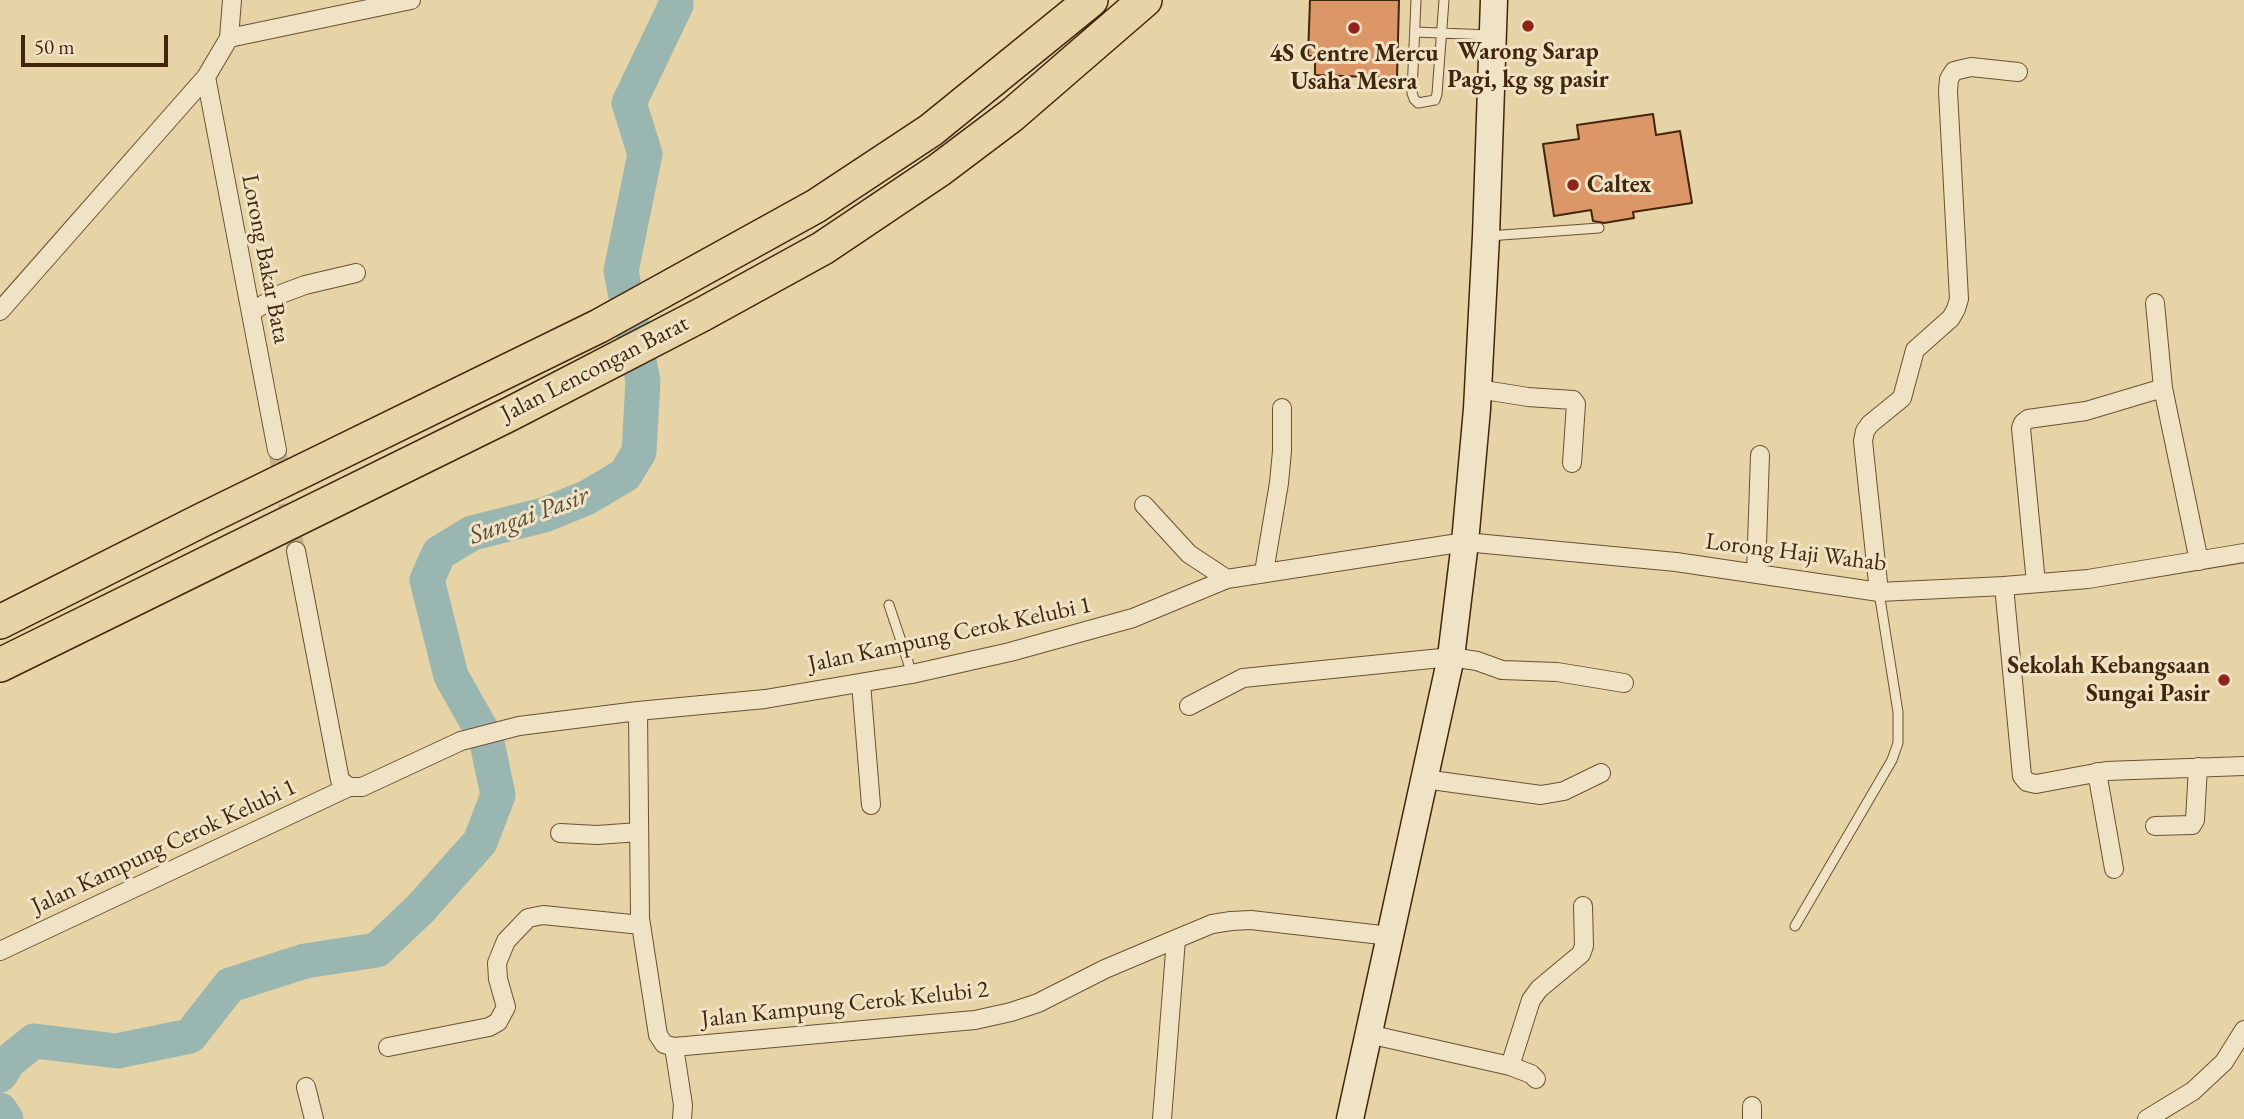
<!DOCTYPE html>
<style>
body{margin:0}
#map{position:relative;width:2244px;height:1119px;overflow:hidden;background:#e6d3a6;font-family:"EB Garamond",serif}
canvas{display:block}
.scale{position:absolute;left:21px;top:35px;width:147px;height:32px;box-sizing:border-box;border:4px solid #42260b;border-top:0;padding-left:9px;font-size:21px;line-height:24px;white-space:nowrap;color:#42260b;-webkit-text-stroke:5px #efe2c5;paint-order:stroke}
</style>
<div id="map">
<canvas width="2244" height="1119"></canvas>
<div class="scale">50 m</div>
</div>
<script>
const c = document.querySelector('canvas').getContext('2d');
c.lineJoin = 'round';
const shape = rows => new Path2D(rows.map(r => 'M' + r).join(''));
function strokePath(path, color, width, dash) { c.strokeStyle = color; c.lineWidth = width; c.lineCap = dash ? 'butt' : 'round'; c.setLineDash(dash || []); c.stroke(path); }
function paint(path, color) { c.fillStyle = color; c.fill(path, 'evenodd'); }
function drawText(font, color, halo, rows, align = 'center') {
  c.font = font + ' "EB Garamond",serif'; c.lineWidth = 6; c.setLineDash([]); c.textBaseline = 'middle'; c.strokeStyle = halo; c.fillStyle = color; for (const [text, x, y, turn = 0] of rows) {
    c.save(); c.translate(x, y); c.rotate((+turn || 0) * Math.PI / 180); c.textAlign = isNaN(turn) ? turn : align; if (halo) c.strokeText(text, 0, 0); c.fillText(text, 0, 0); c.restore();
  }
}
strokePath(shape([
 [0,1075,8,1062,34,1041,117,1051,190,1036,230,985,305,961,377,950,421,908,480,842,498,795,486,738,451,676,427,580,439,553,472,533,544,515,586,498,625,475,639,452,643,381,621,271,645,154,629,103,676,5,676,0],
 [0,1110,6,1119]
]), '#9ab6b1', 35);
const building = shape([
 [1310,0,1399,0,1397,78,1315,75,1315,56,1308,56,1310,0],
 [1653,114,1656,135,1680,131,1692,203,1633,212,1634,218,1604,223,1593,221,1591,210,1554,216,1543,144,1579,139,1577,125,1653,114]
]);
paint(building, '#db9768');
strokePath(building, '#42260b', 2);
strokePath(shape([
 [277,450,296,551]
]), '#c5b087', 18, [18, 9]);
const lane = shape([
 [1416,0,1412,93,1414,99,1418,103,1435,100,1437,94,1444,0],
 [1415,32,1490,35],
 [1488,236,1599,228],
 [889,605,912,674],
 [1795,926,1892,760,1898,743,1898,712,1879,592]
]);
const street = shape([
 [229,38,411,0],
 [206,77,277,450],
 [2155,303,2163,388,2199,561],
 [0,311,206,77,229,38,232,0],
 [251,312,281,294,305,285,356,273],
 [1478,389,1528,397,1573,400,1576,404,1572,463],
 [1144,505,1189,554,1227,579],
 [296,551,340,780,349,787,362,787,461,741,519,726,638,711,765,699,912,674,1010,652,1133,618,1227,579,1465,542,1676,562,1879,592,2004,586,2088,579,2244,553],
 [1264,572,1279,483,1282,451,1282,408],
 [1756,574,1760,455],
 [2036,583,2021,428,2023,423,2028,419,2086,411,2163,388],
 [2004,586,2022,776,2027,782,2036,784,2106,771,2244,766],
 [1879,592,1863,441,1865,431,1870,424,1902,398,1915,350,1951,318,1956,309,1959,299,1948,91,1949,79,1954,71,1971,67,2018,72],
 [861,683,871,805],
 [1189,706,1243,678,1451,657,1477,661,1502,670,1557,672,1624,683],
 [638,711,640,918,658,1035,664,1044,674,1047,975,1020,1011,1012,1038,1003,1105,969,1176,939,1212,924,1231,921,1251,920,1390,936],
 [2097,772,2114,869],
 [1424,779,1541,795,1564,791,1601,773],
 [2155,826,2192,825,2195,820,2198,767],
 [560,833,597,835,639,832],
 [0,951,349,787],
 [1368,1034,1510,1066,1531,1074,1536,1079],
 [388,1047,489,1027,498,1022,506,1007,498,979,497,963,506,941,528,918,543,915,641,925],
 [674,1047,683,1105,682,1119],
 [1510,1066,1531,1000,1539,989,1581,954,1584,946,1583,906],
 [306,1087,314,1119],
 [1162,1119,1176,939],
 [1752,1119,1752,1106],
 [2147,1119,2193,1091,2224,1062,2244,1030]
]);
const secondary = shape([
 [1350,1119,1451,657,1465,542,1477,409,1486,236,1494,0]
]);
const highway = shape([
 [0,622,202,520,599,326,816,206,931,130,1091,0],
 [0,665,510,414,703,314,823,248,939,170,1012,115,1145,0]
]);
strokePath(lane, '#6b5132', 11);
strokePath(street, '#6b5132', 20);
strokePath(secondary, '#42260b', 29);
strokePath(highway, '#42260b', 36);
strokePath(lane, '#efe2c5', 9);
strokePath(street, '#efe2c5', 18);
strokePath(secondary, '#efe2c5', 26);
strokePath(highway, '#e6d3a6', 33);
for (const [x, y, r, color] of [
 [1528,26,7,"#8f2418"],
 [1354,28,7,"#8f2418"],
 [1573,185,7,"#8f2418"],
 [2224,680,7,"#8f2418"]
]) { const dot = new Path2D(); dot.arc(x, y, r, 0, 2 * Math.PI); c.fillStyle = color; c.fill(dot); strokePath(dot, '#efe2c5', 2.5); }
drawText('bold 24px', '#42260b', '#efe2c5', [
 ["Warong Sarap",1528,52],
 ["Pagi, kg sg pasir",1528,80],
 ["4S Centre Mercu",1354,54],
 ["Usaha Mesra",1354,82],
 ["Caltex",1587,185,"left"],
 ["Sekolah Kebangsaan",2210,666,"right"],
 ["Sungai Pasir",2210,694,"right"]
]);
drawText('24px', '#42260b', '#efe2c5', [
 ["Lorong Bakar Bata",265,259,79],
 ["Jalan Lencongan Barat",595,369,-27],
 ["Lorong Haji Wahab",1796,553,7],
 ["Jalan Kampung Cerok Kelubi 1",950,635,-12],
 ["Jalan Kampung Cerok Kelubi 1",164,847,-25],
 ["Jalan Kampung Cerok Kelubi 2",845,1005,-6]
]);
drawText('italic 26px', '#584a34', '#efe2c5', [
 ["Sungai Pasir",529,516,-20]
]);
</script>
